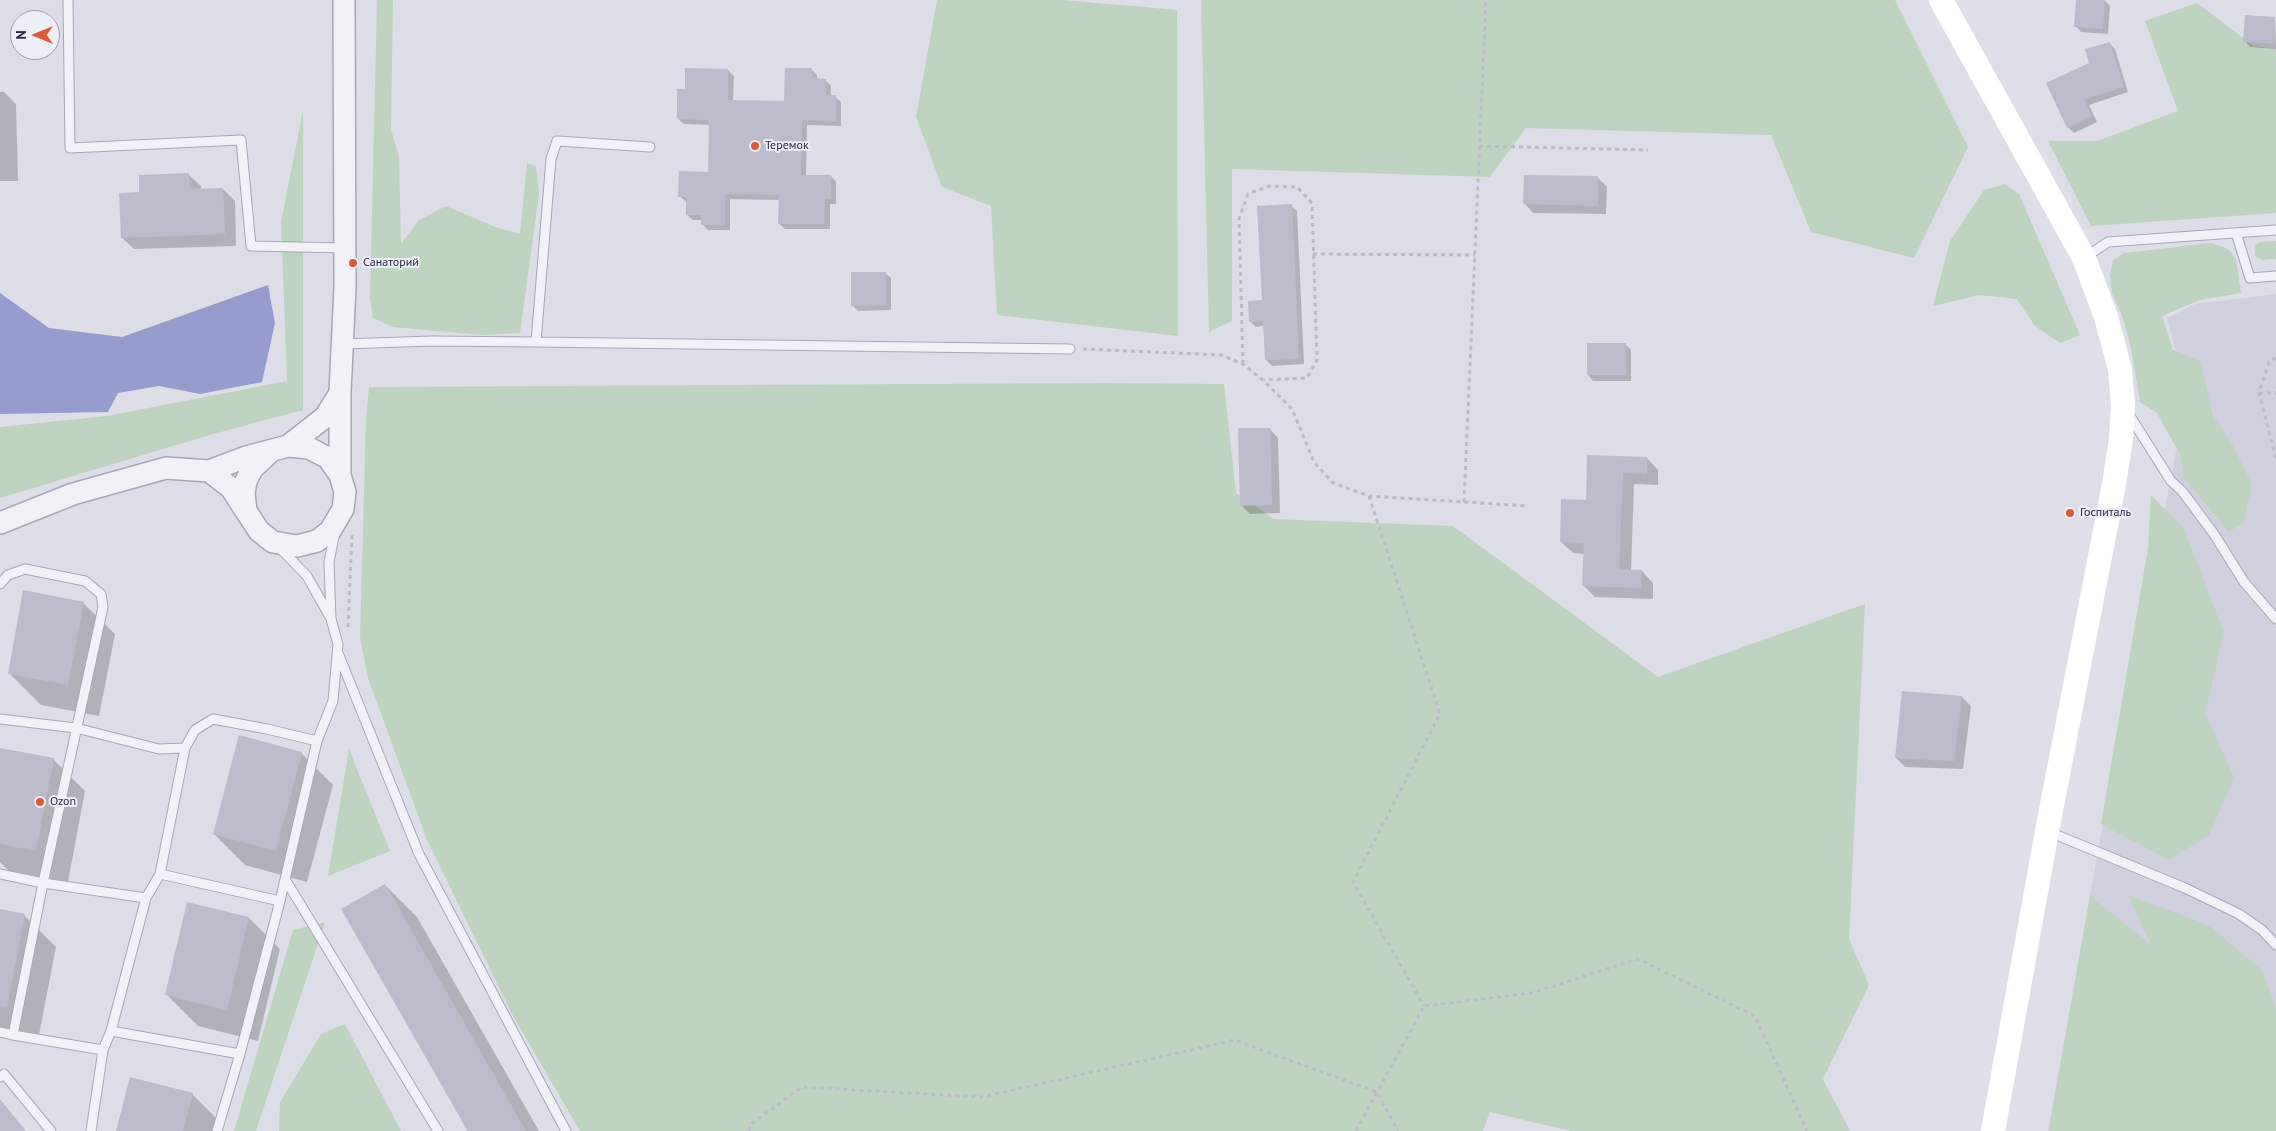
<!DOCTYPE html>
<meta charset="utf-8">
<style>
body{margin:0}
#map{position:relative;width:2276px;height:1131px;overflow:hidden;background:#dedee9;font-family:"PT Sans",sans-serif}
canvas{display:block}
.north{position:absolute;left:10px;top:10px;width:50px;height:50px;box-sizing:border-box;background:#eeeef6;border:1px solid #9e9eae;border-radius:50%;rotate:270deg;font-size:14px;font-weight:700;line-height:20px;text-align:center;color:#262641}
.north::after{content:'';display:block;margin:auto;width:18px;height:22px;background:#d75d3a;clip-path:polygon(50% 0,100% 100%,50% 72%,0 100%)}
</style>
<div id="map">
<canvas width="2276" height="1131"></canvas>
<div class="north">N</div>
</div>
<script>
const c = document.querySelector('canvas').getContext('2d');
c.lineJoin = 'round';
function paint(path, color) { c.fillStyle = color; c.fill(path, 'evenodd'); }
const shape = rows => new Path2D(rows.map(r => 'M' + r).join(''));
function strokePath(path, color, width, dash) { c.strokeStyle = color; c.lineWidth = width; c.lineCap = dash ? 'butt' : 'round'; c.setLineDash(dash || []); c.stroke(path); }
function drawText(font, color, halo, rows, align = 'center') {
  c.font = font + ' "PT Sans",sans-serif'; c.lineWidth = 4; c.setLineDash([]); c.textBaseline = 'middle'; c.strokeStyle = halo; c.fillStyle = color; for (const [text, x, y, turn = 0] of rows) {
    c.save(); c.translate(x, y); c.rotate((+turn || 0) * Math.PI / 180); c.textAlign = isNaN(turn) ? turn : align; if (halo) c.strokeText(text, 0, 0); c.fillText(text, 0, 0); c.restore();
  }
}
paint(shape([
 [2276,294,2276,1131,2048,1131,2098,851,2187,395,2167,318,2195,304]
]), '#d0d0de');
paint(shape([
 [377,0,393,0,391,129,399,157,401,244,419,220,446,206,498,228,520,234,527,163,536,166,539,194,520,333,481,335,393,327,373,318,370,298],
 [937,0,1063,0,1177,10,1178,336,997,315,991,206,942,187,916,117],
 [1201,0,1895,0,1968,147,1914,258,1811,232,1771,135,1526,128,1490,177,1232,169,1232,321,1209,332],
 [2197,3,2254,46,2276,49,2276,213,2091,226,2048,141,2097,141,2178,111,2145,21],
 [303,111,303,410,213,434,0,498,0,427,107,416,287,381,281,222],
 [2005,184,2019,194,2080,335,2060,343,2035,326,2017,299,1979,295,1933,306,1950,241,1984,190],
 [2276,241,2276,259,2263,260,2255,256,2255,245,2260,242],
 [2211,243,2228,249,2236,259,2241,293,2200,300,2162,316,2173,350,2200,361,2213,416,2232,444,2252,484,2244,522,2229,532,2183,477,2181,456,2157,413,2140,402,2131,348,2123,318,2112,293,2110,275,2113,260,2124,253],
 [1106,383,1224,384,1236,493,1274,519,1453,526,1658,677,1865,604,1849,939,1869,985,1823,1079,1850,1131,1571,1131,1490,1112,1483,1131,580,1131,512,1014,427,840,368,678,360,637,366,420,369,387],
 [2151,495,2184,529,2224,633,2205,713,2234,778,2209,835,2169,860,2101,824,2148,548],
 [349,749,390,851,328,876],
 [2128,895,2208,925,2262,970,2276,1008,2276,1131,2049,1131,2090,896,2151,945],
 [325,922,256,1131,234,1131,293,930],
 [345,1024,401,1131,279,1131,280,1102,321,1034]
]), '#bfd3c1');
paint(shape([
 [268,285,275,323,262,382,200,394,159,386,118,393,108,412,0,414,0,293,49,328,122,337]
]), '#969ccc');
paint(shape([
 [2077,0,2104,0,2110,6,2108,34,2081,32,2076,26],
 [2275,18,2276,49,2250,47,2245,41],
 [2109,43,2115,49,2128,92,2089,105,2097,122,2074,133,2068,127,2048,84,2090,64],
 [811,69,817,75,817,80,825,80,831,86,831,97,835,97,841,102,841,126,807,125,806,176,831,176,836,182,836,204,830,204,830,229,785,229,779,223,780,200,730,199,730,230,708,230,702,224,702,220,693,220,687,215,687,202,679,196,710,173,710,125,684,124,678,119,686,90,728,70,734,76,733,101,786,102],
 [0,92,4,92,16,104,18,181,0,181],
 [189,175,201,186,201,190,223,189,235,201,236,246,134,249,122,238,141,193],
 [1598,178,1607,187,1606,214,1533,213,1525,204],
 [1291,206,1297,211,1304,364,1272,366,1266,360,1264,326,1256,327,1250,321,1263,302],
 [885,273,891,278,891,310,858,311,852,305],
 [1626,345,1631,350,1631,381,1593,381,1588,375],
 [1270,429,1278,438,1280,513,1250,514,1241,505],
 [1589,456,1647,458,1658,470,1658,485,1634,484,1631,571,1642,571,1653,583,1653,599,1595,597,1583,585,1584,554,1573,553,1561,542,1587,501],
 [83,603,115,634,99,716,41,705,9,673],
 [1962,697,1971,706,1963,769,1905,767,1896,758],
 [0,749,54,760,85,791,68,882,9,871,0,862],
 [301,753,333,785,307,882,245,865,214,834],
 [385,885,417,917,539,1131,469,1131],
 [0,911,24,915,56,947,38,1040,0,1033],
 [249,918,280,949,258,1041,198,1026,166,994],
 [192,1094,223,1125,222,1131,118,1131]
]), '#0003');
paint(shape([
 [2076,0,2105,0,2103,29,2074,27],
 [2245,15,2275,17,2274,44,2243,42],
 [2110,42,2124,87,2084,99,2092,116,2067,128,2046,83,2089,63,2085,49],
 [685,68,728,69,728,100,784,101,785,68,812,68,812,78,826,79,826,95,836,95,836,121,802,120,801,175,831,175,831,199,825,199,824,224,778,224,779,195,725,194,725,225,701,225,701,215,686,215,686,197,678,197,679,171,708,172,709,120,677,119,677,89,685,89],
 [189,173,190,189,223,188,225,234,121,238,119,193,139,192,139,175],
 [1524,175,1598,176,1598,206,1523,204],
 [1292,204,1299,359,1265,360,1263,321,1249,322,1248,301,1262,300,1257,206],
 [851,272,886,272,886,305,851,306],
 [1587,343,1626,343,1626,375,1587,375],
 [1238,428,1270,428,1272,505,1240,506],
 [1587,455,1647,457,1647,474,1623,473,1619,569,1642,570,1641,588,1582,586,1584,543,1560,542,1561,499,1586,500],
 [23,590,84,602,68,685,8,674],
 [1902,691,1962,696,1954,761,1895,758],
 [239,735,302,752,276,851,213,834],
 [0,748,54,758,36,851,0,844],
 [385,884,526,1131,467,1131,458,1114,341,909],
 [187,902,249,917,227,1010,165,995],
 [0,909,25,914,7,1007,0,1006],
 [130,1077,193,1093,183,1131,116,1131],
 [0,1099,26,1131,0,1131]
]), '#bbc');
const service = shape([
 [68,0,70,148,241,140,251,246,345,248],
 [2236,233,2250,278,2276,276],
 [2084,258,2108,242,2276,230],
 [536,342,551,159,557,141,650,147],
 [343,344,432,341,536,342,1070,349],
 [2128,413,2171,481,2182,491,2214,534,2244,582,2276,619],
 [279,547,307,576,330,617],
 [0,584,8,575,25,569,85,581,101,594,103,607,43,883,13,1035,0,1032],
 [338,653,419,854,566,1131],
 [0,719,76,728,159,749,185,748],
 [2047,831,2185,888,2239,914,2262,930,2276,945],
 [0,874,43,883,146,898],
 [160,874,280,901],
 [285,879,438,1131],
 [111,1031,240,1054],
 [13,1035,103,1050],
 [0,1077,4,1074,51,1131],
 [91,1131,103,1050,111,1031,146,898,160,874,185,748,195,730,213,719,267,729,317,741],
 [217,1131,240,1054,280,901,317,741,333,701,338,644,331,619,329,562,335,532]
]);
const tertiary = shape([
 [288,446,309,448,328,458,340,475],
 [209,471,231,488,259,531,273,542,297,546,317,541,330,531,343,509,345,492,340,475,340,392,345,287,344,0],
 [246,510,244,494,246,481,252,469,270,452],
 [0,523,73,494,166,468,209,471,246,457,288,446,325,417,340,393]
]);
strokePath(service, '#a7a7b7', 11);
strokePath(tertiary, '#a7a7b7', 24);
strokePath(shape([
 [1479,146,1648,150],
 [1313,254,1475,255],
 [1083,349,1221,355,1243,364,1264,381,1292,409,1314,462,1333,483,1369,496,1527,506],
 [2276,358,2269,362,2259,393,2276,458],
 [1243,364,1239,219,1248,194,1269,186,1297,187,1312,203,1317,360,1307,378,1264,380],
 [2259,393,2276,393],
 [1369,496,1440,714,1353,882,1424,1006],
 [1464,502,1486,0],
 [348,627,352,533],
 [749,1131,751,1124,802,1087,982,1097,1235,1040,1377,1092,1398,1131],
 [1356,1131,1424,1006,1531,993,1638,959,1755,1016,1807,1131]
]), '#bcbcc8', 3, [4, 4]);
strokePath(service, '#f1f1f7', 9);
strokePath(tertiary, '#f1f1f7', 21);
strokePath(shape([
 [1941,0,2084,258,2106,317,2120,369,2123,406,2121,439,2114,484,2047,831,1993,1131]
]), '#fff', 24);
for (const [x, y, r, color] of [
 [755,146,5,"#d75d3a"],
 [353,263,5,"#d75d3a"],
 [2070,513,5,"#d75d3a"],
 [40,802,5,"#d75d3a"]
]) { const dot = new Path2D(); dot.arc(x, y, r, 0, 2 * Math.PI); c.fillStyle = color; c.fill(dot); strokePath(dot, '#eeeef6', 2); }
drawText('12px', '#262641', '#eeeef6', [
 ["Теремок",765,146],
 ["Санаторий",363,263],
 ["Госпиталь",2080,513],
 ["Ozon",50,802]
], 'left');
</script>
